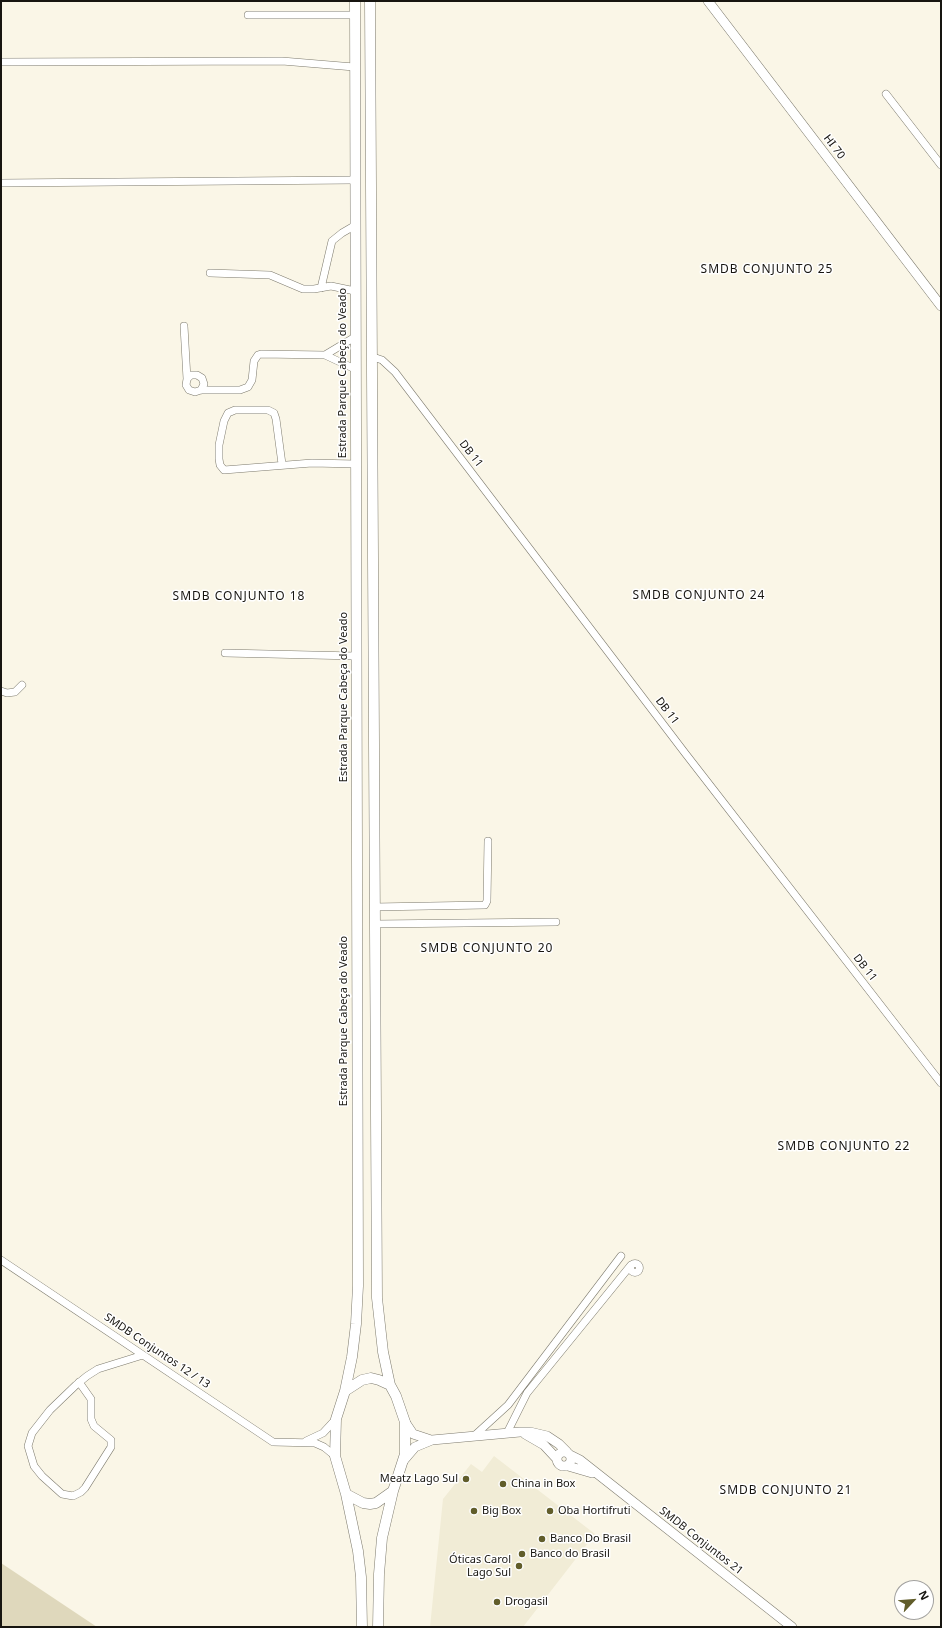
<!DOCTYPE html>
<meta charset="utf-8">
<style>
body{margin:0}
#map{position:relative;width:942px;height:1628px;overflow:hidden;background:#faf6e7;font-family:"Noto Sans",sans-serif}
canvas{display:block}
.frame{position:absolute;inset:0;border:2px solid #171510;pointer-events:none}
.north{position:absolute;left:894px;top:1580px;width:40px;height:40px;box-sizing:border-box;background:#fff;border:1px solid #a2a19f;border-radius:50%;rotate:64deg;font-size:11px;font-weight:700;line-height:16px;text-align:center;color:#171510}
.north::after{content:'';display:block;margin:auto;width:14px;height:18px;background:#615d2a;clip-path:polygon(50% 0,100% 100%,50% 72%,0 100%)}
</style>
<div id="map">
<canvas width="942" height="1628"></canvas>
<div class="frame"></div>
<div class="north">N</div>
</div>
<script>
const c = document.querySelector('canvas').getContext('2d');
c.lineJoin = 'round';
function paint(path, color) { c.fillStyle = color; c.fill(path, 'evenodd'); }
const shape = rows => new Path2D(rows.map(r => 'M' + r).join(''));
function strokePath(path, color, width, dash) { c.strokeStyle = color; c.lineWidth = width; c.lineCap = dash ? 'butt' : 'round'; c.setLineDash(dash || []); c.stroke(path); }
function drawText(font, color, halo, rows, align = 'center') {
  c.font = font + ' "Noto Sans",sans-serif'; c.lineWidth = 3; c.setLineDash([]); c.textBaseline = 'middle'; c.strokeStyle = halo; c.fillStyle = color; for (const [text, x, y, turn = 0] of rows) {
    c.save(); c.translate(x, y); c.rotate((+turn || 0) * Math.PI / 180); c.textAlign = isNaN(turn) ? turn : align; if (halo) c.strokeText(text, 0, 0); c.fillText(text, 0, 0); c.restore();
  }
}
paint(shape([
 [494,1456,595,1534,523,1627,430,1627,443,1499,471,1464,482,1472]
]), '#f1ecd6');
paint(shape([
 [1,1563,97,1627,1,1627]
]), '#dfd8bc');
const minor = shape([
 [248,15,355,15],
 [1,62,282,61,354,67],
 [886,94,941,165],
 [1,183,354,180],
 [210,273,270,275,303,289,314,289,331,286,355,291],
 [321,288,332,241,342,233,354,226],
 [184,326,187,379],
 [325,355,355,337],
 [373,357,382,360,395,372,685,753,941,1083],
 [201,390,204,384,202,378,197,375,191,375,187,379,186,385,189,390,195,392,201,390,240,390,248,387,252,380,254,361,258,355,261,354,325,355,355,369],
 [282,464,276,419,274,413,268,410,235,410,228,413,224,421,219,445,219,459,220,465,224,470,312,463,355,464],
 [225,653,356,656],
 [1,691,7,693,15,692,22,685],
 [374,907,485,905,487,901,488,841],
 [375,924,556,922],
 [1,1260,273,1442,315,1443,324,1447,335,1456],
 '630.5 1268a4.5 4.5 0 1 1 9 0a4.5 4.5 0 1 1-9 0Z',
 [79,1382,91,1399,91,1419,94,1426,111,1440,111,1447,85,1488,81,1492,73,1496,62,1494,42,1476,34,1466,28,1446,32,1433,50,1410,76,1385,87,1376,98,1369,143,1355],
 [507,1433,527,1393,631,1265],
 [474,1436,508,1405,621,1256],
 [306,1441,323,1433,336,1419]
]);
const tertiary = shape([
 [708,1,941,306],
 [405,1422,413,1434,431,1440],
 [525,1434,544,1445,557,1459],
 '557 1459a7 7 0 1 1 14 0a7 7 0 1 1-14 0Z',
 [570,1455,580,1460,792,1627],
 [403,1461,415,1447,432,1440,520,1432,530,1432,547,1436,559,1444,567,1452],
 [568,1466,592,1473]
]);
const secondary = shape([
 [355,1,358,1286,356,1324,352,1357,345,1391,336,1419,335,1456,346,1494,358,1551,361,1577,362,1627],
 [370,1,377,1298,383,1352,390,1385],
 [345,1391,362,1380,371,1378,379,1380,390,1385,396,1396,405,1422,405,1454,393,1491,382,1538,379,1574,378,1627],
 [346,1494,363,1503,370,1504,376,1503,393,1491]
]);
strokePath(minor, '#7d7a6d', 8);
strokePath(tertiary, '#7d7a6d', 10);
strokePath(secondary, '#7d7a6d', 11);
strokePath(minor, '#fff', 7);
strokePath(tertiary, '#fff', 9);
strokePath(secondary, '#fff', 10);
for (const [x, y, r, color] of [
 [466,1479,4,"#615d2a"],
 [503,1484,4,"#615d2a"],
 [474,1511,4,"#615d2a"],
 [550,1511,4,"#615d2a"],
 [542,1539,4,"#615d2a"],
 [522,1554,4,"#615d2a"],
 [519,1566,4,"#615d2a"],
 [497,1602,4,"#615d2a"]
]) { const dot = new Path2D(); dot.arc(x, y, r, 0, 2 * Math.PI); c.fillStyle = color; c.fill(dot); strokePath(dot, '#fff', 1.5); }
drawText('11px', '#171510', '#fff', [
 ["HI 70",834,147,53],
 ["Estrada Parque Cabeça do Veado",343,373,-90],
 ["DB 11",471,454,52],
 ["Estrada Parque Cabeça do Veado",344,697,-90],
 ["DB 11",667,711,53],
 ["DB 11",865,968,52],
 ["Estrada Parque Cabeça do Veado",344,1021,-90],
 ["SMDB Conjuntos 12 / 13",157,1351,34],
 ["SMDB Conjuntos 21",701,1541,38]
]);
drawText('11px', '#171510', '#fff', [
 ["Meatz Lago Sul",458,1479,"right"],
 ["China in Box",511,1484],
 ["Big Box",482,1511],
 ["Oba Hortifruti",558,1511],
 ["Banco Do Brasil",550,1539],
 ["Banco do Brasil",530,1554],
 ["Óticas Carol",511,1560,"right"],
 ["Lago Sul",511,1573,"right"],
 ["Drogasil",505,1602]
], 'left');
c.letterSpacing = '1px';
drawText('12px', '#171510', '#fff', [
 ["SMDB CONJUNTO 25",767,270],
 ["SMDB CONJUNTO 24",699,596],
 ["SMDB CONJUNTO 18",239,597],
 ["SMDB CONJUNTO 20",487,949],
 ["SMDB CONJUNTO 22",844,1147],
 ["SMDB CONJUNTO 21",786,1491]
]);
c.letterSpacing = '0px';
</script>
